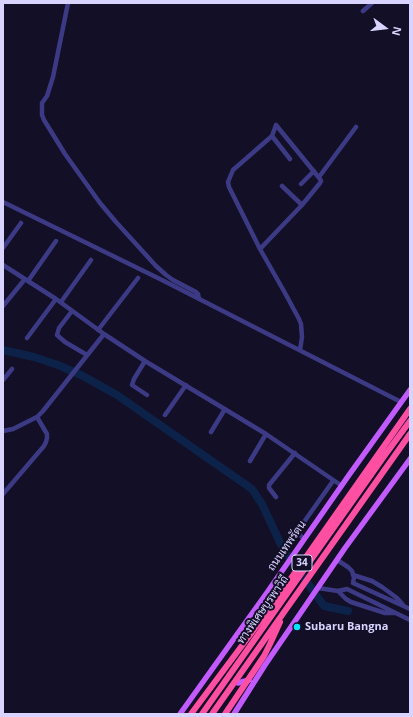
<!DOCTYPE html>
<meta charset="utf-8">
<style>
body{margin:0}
#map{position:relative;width:413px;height:717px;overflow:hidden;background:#130f26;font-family:"Open Sans",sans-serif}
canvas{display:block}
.frame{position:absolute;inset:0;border:4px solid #d9d4ff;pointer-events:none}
.north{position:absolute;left:365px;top:8px;width:40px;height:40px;-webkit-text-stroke:3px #130f26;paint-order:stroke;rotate:105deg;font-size:11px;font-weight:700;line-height:16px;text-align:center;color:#d9d4ff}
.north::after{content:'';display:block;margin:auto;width:14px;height:18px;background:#d9d4ff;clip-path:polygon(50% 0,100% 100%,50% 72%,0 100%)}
</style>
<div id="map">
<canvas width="413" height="717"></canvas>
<div class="frame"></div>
<div class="north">N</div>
</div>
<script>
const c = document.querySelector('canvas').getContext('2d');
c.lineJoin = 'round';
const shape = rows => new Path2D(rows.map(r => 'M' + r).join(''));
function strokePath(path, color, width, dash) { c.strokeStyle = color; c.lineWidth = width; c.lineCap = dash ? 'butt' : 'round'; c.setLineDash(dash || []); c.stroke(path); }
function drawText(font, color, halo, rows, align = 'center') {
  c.font = font + ' "Open Sans",Sarabun,sans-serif'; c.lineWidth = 4; c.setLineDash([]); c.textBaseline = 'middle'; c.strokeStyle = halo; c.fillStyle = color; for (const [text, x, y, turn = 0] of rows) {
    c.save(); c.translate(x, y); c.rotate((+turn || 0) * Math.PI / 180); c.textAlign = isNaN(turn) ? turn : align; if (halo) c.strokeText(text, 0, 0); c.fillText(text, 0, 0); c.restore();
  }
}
strokePath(shape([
 [3,350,34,357,58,365,83,376,117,395,252,489,262,504,283,549,324,606,348,611]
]), '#0c2248', 8);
strokePath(shape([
 [68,3,53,77,47,96,42,103,42,115,44,120,65,154,100,203,116,222,156,266,166,275,173,280,196,292,198,294,199,299],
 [363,11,372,3],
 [290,159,272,136,233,170,228,182,229,187,260,249,285,293,299,319,301,324,302,337,300,350],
 [319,177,356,127],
 [301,184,314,171],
 [282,186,302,205],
 [3,202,162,280,401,402],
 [3,248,21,223],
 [260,249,302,205,320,183,321,181,320,179,276,125,272,136],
 [3,265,17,274,56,299,104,334,145,361,266,434,342,486],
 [28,281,56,241],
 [61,302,91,260],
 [3,306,25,279],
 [72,311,59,328,57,335,65,342,87,355],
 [98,330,138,278],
 [27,338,56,299],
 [145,361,134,379,132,385,147,395],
 [3,380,12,369],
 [165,415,186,385],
 [3,431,13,429,37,417,43,411,104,334],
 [211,432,225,409],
 [250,461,266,434],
 [3,494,44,446,46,442,47,438,47,434,37,417],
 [276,497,269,488,269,485,295,453],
 [304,539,298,533,299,529,333,481],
 [337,560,348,567,352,571,354,577,353,583,410,609],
 [353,575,372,581,382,587,397,598,403,605],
 [318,588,338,591,347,589,410,620],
 [338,591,346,599,351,602,385,613,394,613]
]), '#3d3a85', 4.5);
strokePath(shape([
 [238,683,249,680],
 [180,714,266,594,349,475,410,390],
 [234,714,265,665,345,548,410,459]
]), '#c25bff', 5.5);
strokePath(shape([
 [191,714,273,604,410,409],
 [202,714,385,455,410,421],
 [212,714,410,434],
 [225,714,264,656,270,644,280,622]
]), '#ff4fa3', 6);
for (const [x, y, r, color] of [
 [297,627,4,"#00e5ff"]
]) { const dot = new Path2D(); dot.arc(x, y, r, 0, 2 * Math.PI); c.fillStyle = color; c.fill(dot); strokePath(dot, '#130f26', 1.5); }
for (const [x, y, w] of [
 [302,563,20]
]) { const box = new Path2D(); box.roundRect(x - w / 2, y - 8, w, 16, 3); c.fillStyle = '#130f26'; c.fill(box); strokePath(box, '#d9d4ff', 1); }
drawText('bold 10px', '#d9d4ff', null, [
 ["34",302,563]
]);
drawText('11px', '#d9d4ff', '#130f26', [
 ["ถนนเทพรัตน",287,546,-55],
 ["ทางพิเศษบูรพาวิถี",263,610,-55]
]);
drawText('bold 11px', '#d9d4ff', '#130f26', [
 ["Subaru Bangna",305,627]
], 'left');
</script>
